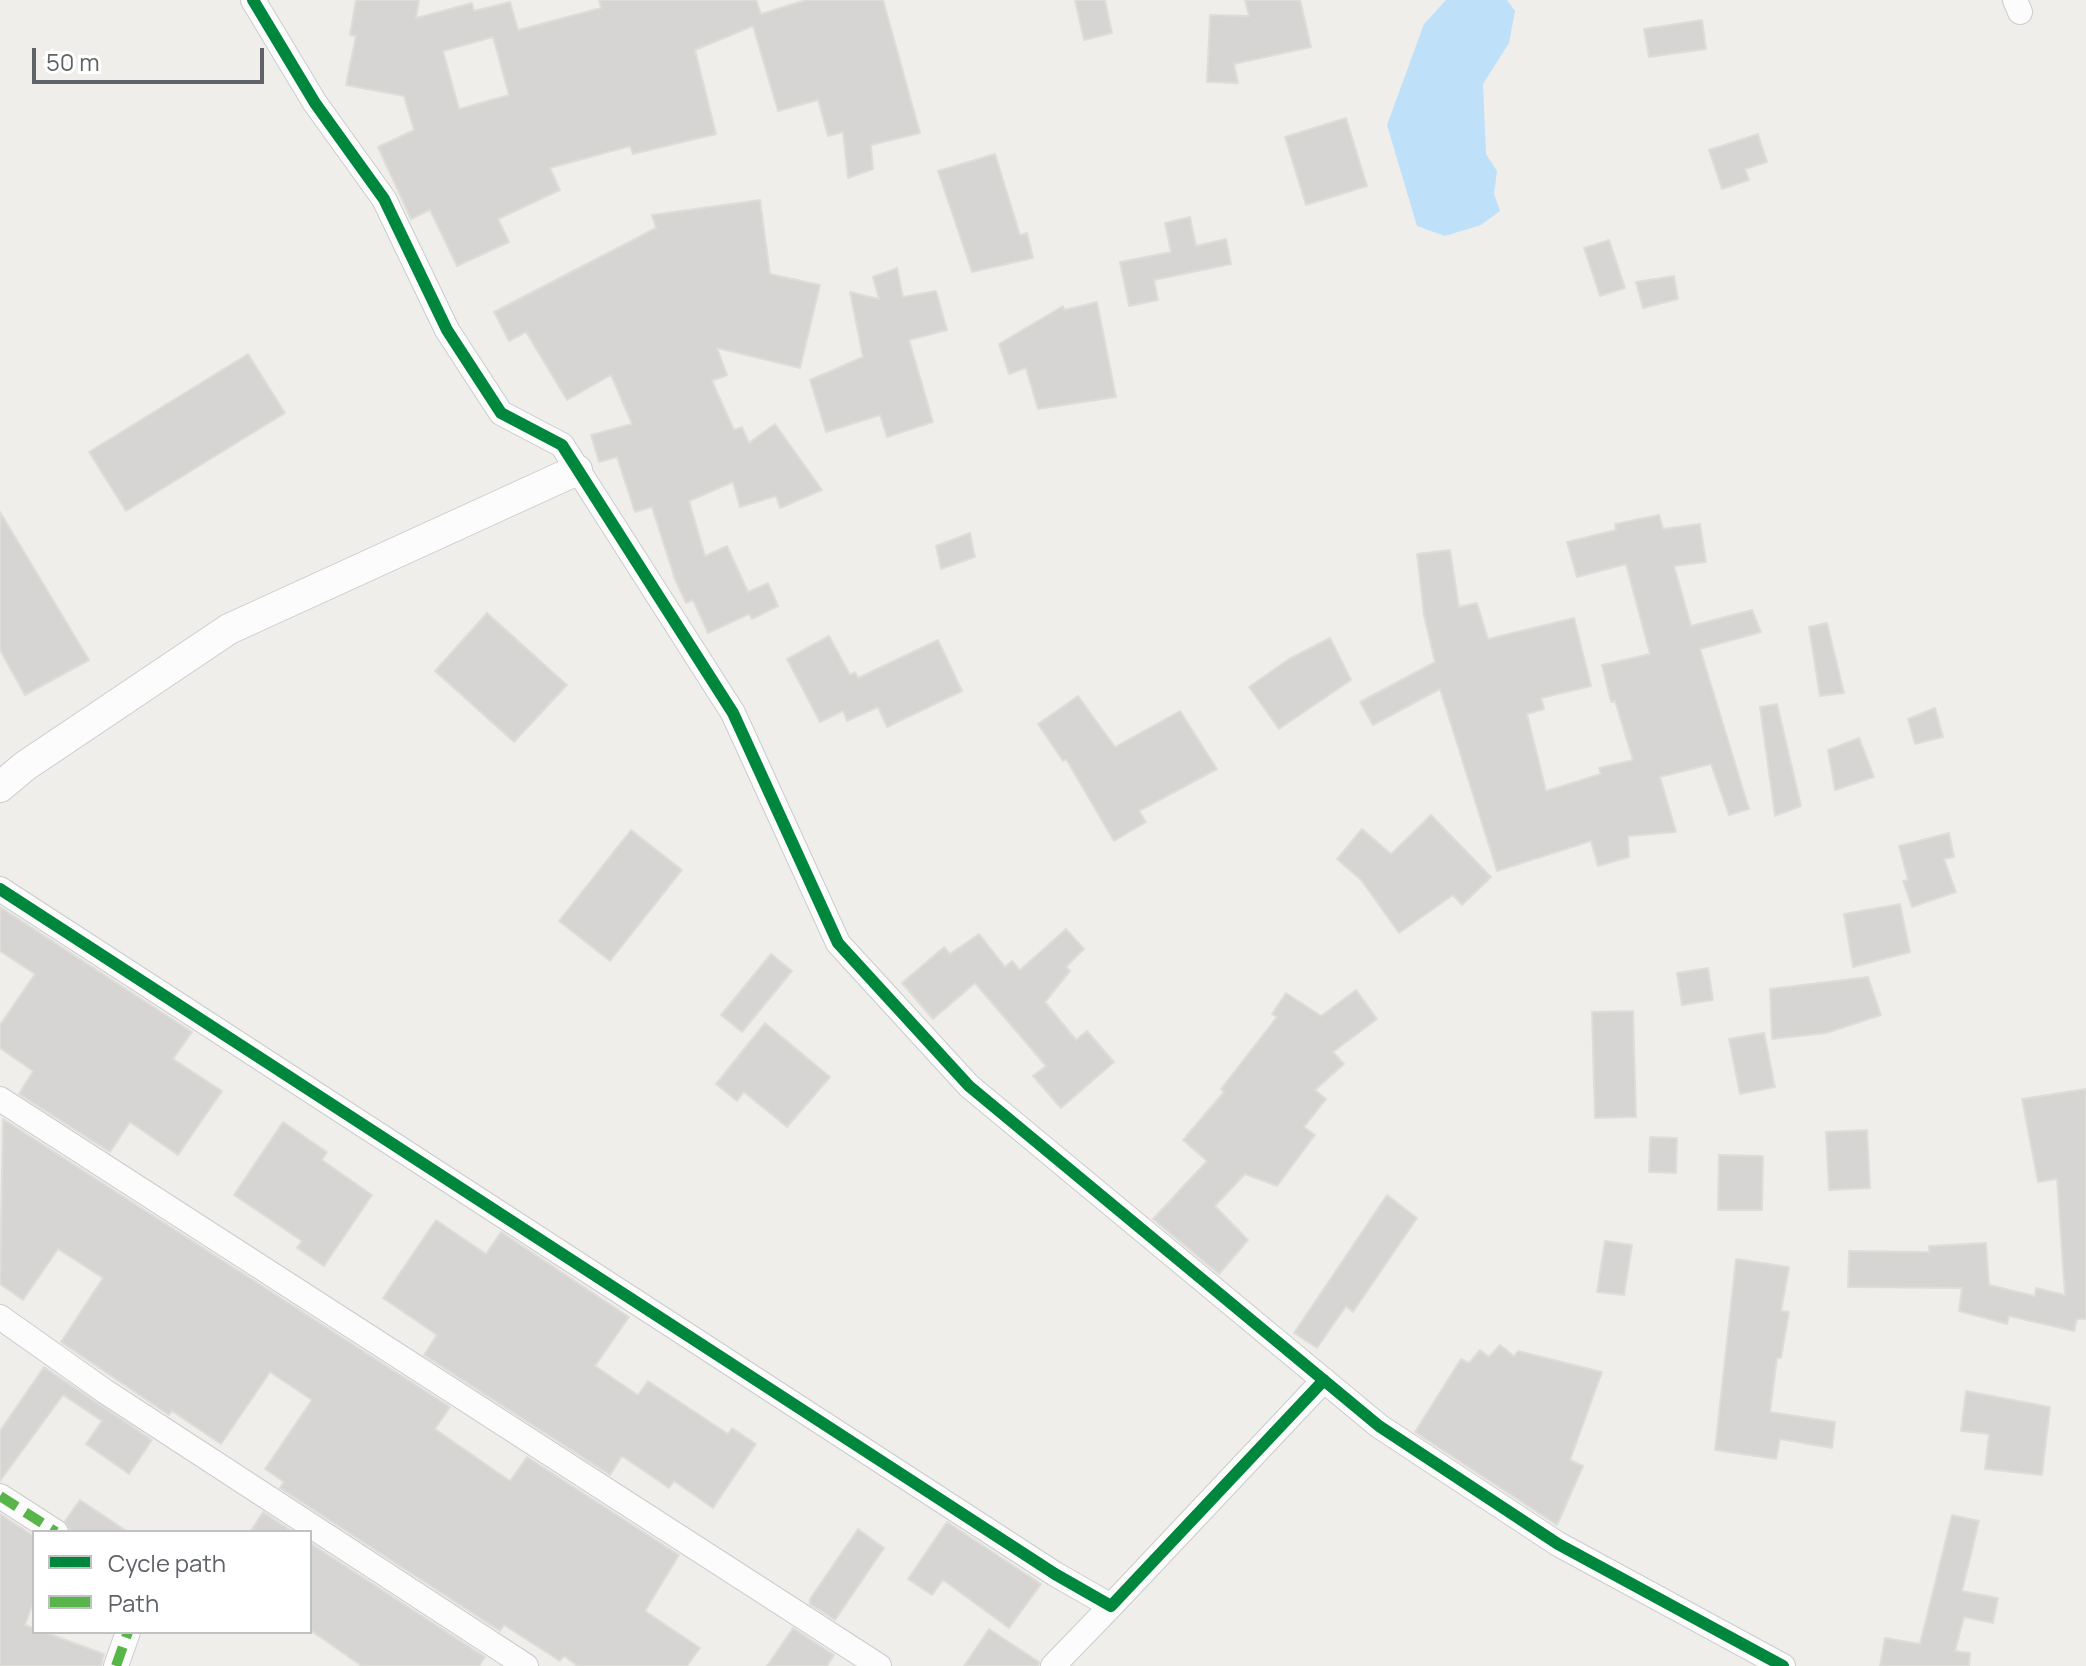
<!DOCTYPE html>
<style>
body{margin:0}
#map{position:relative;width:2086px;height:1666px;overflow:hidden;background:#efeeea;font-family:Manrope,sans-serif}
canvas{display:block}
.legend{position:absolute;left:32px;top:1530px;width:280px;height:104px;box-sizing:border-box;background:#fff;border:2px solid #bfc1c3;margin:0;padding:10px 14px;list-style:none;font-size:24px;color:#5f6368}
.legend li{display:flex;align-items:center;gap:16px;height:40px}
.legend b{width:40px;border:2px solid #bfc1c3}
.scale{position:absolute;left:32px;top:48px;width:232px;height:36px;box-sizing:border-box;border:4px solid #5f6368;border-top:0;padding-left:10px;font-size:24px;line-height:28px;white-space:nowrap;color:#5f6368;-webkit-text-stroke:6px #fff;paint-order:stroke}
</style>
<div id="map">
<canvas width="2086" height="1666"></canvas>
<ul class="legend">
<li><b style="height:10px;background:#00873e"></b>Cycle path</li>
<li><b style="height:10px;background:#58b549"></b>Path</li>
</ul>
<div class="scale">50 m</div>
</div>
<script>
const c = document.querySelector('canvas').getContext('2d');
c.lineJoin = 'round';
function paint(path, color) { c.fillStyle = color; c.fill(path, 'evenodd'); }
const shape = rows => new Path2D(rows.map(r => 'M' + r).join(''));
function strokePath(path, color, width, dash) { c.strokeStyle = color; c.lineWidth = width; c.lineCap = dash ? 'butt' : 'round'; c.setLineDash(dash || []); c.stroke(path); }
paint(shape([
 [1446,0,1507,0,1515,11,1509,43,1483,84,1486,154,1497,171,1494,194,1500,211,1481,225,1445,236,1417,226,1387,125,1424,24]
]), '#bfe0f9');
const building = shape([
 [356,0,419,0,416,18,472,3,474,11,510,2,518,30,601,8,599,0,756,0,761,14,806,0,883,0,920,133,871,145,873,169,848,178,843,132,828,136,818,100,778,111,753,26,695,50,716,134,633,154,630,146,550,168,560,190,498,219,509,242,457,266,430,210,411,219,378,147,414,130,404,96,346,85,356,36,350,35,356,0],
 [493,37,509,95,459,109,443,51,493,37],
 [1075,0,1105,0,1112,33,1084,40,1075,0],
 [1245,0,1300,0,1311,47,1234,64,1238,83,1207,82,1210,15,1249,16,1245,0],
 [1702,20,1706,49,1649,57,1644,29,1702,20],
 [1346,118,1367,186,1306,205,1285,137,1346,118],
 [1758,134,1767,162,1745,169,1749,180,1722,189,1709,150,1758,134],
 [995,154,1020,235,1027,233,1033,258,972,272,938,171,995,154],
 [760,200,770,274,820,285,800,368,717,348,727,375,712,381,734,430,742,427,749,443,775,424,822,490,780,508,776,496,740,507,733,482,689,501,705,556,727,546,748,592,768,583,778,606,752,619,749,614,708,633,693,600,686,603,675,579,652,507,635,512,617,457,599,462,591,435,632,424,611,375,567,400,526,332,509,341,494,312,656,228,652,215,760,200],
 [1190,217,1196,246,1226,239,1231,264,1154,280,1158,300,1129,306,1120,262,1171,252,1165,223,1190,217],
 [1609,240,1625,288,1600,296,1584,248,1609,240],
 [897,268,903,297,936,291,947,330,909,340,933,422,887,437,880,415,826,432,810,380,863,357,850,292,879,299,873,277,897,268],
 [1674,276,1678,299,1643,308,1636,282,1674,276],
 [1097,302,1116,397,1038,409,1026,368,1009,374,999,344,1063,306,1064,310,1097,302],
 [248,354,285,413,126,511,89,452,248,354],
 [0,512,89,660,25,695,0,650,0,512],
 [1659,515,1663,529,1700,524,1706,562,1674,566,1691,626,1752,610,1761,632,1700,649,1749,809,1729,815,1711,764,1660,777,1676,832,1628,836,1629,857,1598,866,1591,841,1497,871,1440,689,1373,725,1360,702,1435,662,1424,615,1417,554,1450,550,1459,607,1477,603,1488,639,1574,618,1591,686,1541,698,1544,709,1527,714,1546,791,1601,774,1599,768,1633,760,1615,701,1611,702,1602,665,1650,654,1626,564,1577,577,1567,542,1616,530,1615,524,1659,515],
 [970,533,975,557,941,569,936,546,970,533],
 [487,613,567,685,514,742,435,671,487,613],
 [1827,623,1844,693,1820,696,1809,627,1827,623],
 [829,636,850,675,855,672,858,678,938,640,962,691,887,727,878,707,847,721,843,711,820,722,787,659,829,636],
 [1330,638,1351,680,1279,729,1249,687,1289,659,1330,638],
 [1078,696,1115,747,1180,711,1217,769,1139,811,1146,822,1114,841,1066,759,1063,761,1038,724,1078,696],
 [1777,704,1801,806,1775,816,1760,707,1777,704],
 [1935,708,1943,737,1915,744,1908,719,1935,708],
 [1859,738,1874,777,1835,790,1828,750,1859,738],
 [1431,815,1491,877,1462,905,1453,895,1399,933,1362,881,1337,859,1362,829,1391,854,1431,815],
 [631,830,682,870,610,961,559,921,631,830],
 [1949,833,1954,857,1944,859,1956,892,1912,907,1903,881,1908,880,1899,846,1949,833],
 [1900,904,1910,952,1853,967,1844,914,1900,904],
 [0,907,192,1032,173,1059,222,1091,178,1155,130,1122,110,1152,19,1094,33,1071,0,1048,0,1025,35,974,0,951,0,907],
 [1066,929,1084,949,1066,967,1070,971,1045,1002,1076,1040,1087,1031,1114,1062,1061,1108,1033,1076,1046,1066,975,983,933,1019,902,983,944,947,950,954,979,934,1005,967,1012,961,1020,970,1066,929],
 [771,954,792,971,742,1032,721,1015,771,954],
 [1708,968,1713,1000,1682,1005,1677,973,1708,968],
 [1868,977,1881,1015,1826,1033,1772,1039,1770,989,1868,977],
 [1356,990,1377,1019,1333,1052,1344,1064,1315,1090,1326,1099,1304,1127,1315,1135,1277,1186,1245,1174,1215,1206,1248,1240,1219,1274,1153,1219,1207,1161,1183,1140,1224,1092,1221,1089,1277,1017,1272,1014,1286,993,1321,1016,1356,990],
 [1633,1011,1636,1117,1595,1118,1592,1012,1633,1011],
 [765,1023,830,1077,787,1127,744,1092,737,1101,716,1084,765,1023],
 [1764,1033,1775,1087,1740,1094,1729,1039,1764,1033],
 [2086,1089,2086,1319,2077,1319,2074,1331,2009,1316,2007,1324,1959,1311,1962,1288,1848,1287,1849,1251,1929,1252,1929,1246,1986,1243,1989,1285,2035,1296,2036,1288,2065,1295,2057,1179,2038,1182,2022,1099,2086,1089],
 [3,1119,450,1407,435,1429,510,1481,527,1457,679,1555,645,1611,700,1648,687,1666,578,1666,564,1656,560,1661,504,1625,500,1631,280,1488,284,1482,265,1469,312,1400,270,1372,221,1444,172,1411,169,1415,61,1342,103,1278,58,1249,23,1300,0,1284,3,1119],
 [283,1122,327,1152,322,1160,372,1195,324,1266,297,1248,302,1241,234,1195,283,1122],
 [1867,1130,1870,1188,1829,1190,1826,1132,1867,1130],
 [1650,1137,1677,1138,1676,1173,1649,1172,1650,1137],
 [1719,1155,1763,1156,1762,1210,1718,1210,1719,1155],
 [1387,1195,1417,1218,1353,1312,1346,1306,1317,1348,1294,1333,1387,1195],
 [436,1220,486,1254,501,1232,629,1317,595,1366,638,1395,648,1381,728,1434,732,1428,756,1444,713,1508,674,1481,669,1488,622,1456,610,1475,424,1355,437,1335,383,1298,436,1220],
 [1605,1241,1632,1245,1624,1295,1597,1292,1605,1241],
 [1736,1259,1789,1267,1781,1311,1789,1312,1781,1358,1777,1358,1770,1412,1835,1422,1832,1448,1780,1439,1776,1459,1715,1450,1736,1259],
 [1500,1345,1514,1356,1518,1351,1602,1372,1570,1460,1583,1466,1557,1525,1415,1432,1461,1359,1469,1363,1480,1350,1489,1357,1500,1345],
 [44,1367,152,1440,129,1474,86,1444,102,1421,63,1395,0,1481,0,1431,44,1367],
 [1966,1391,2050,1407,2042,1475,1985,1469,1989,1434,1961,1431,1966,1391],
 [80,1500,128,1532,71,1532,65,1521,80,1500],
 [263,1512,293,1532,250,1532,263,1512],
 [0,1514,34,1536,34,1600,25,1625,34,1628,34,1632,44,1632,104,1654,101,1666,0,1666,0,1514],
 [1952,1515,1979,1521,1962,1591,1998,1598,1993,1623,1964,1617,1955,1651,1970,1653,1969,1666,1880,1666,1885,1638,1920,1644,1952,1515],
 [947,1522,1041,1584,1009,1628,943,1580,932,1595,908,1579,947,1522],
 [858,1529,884,1548,835,1620,810,1604,810,1599,858,1529],
 [310,1543,485,1657,479,1666,362,1666,310,1630,310,1543],
 [793,1628,834,1655,827,1666,767,1666,793,1628],
 [989,1629,1039,1662,1038,1666,964,1666,989,1629]
]);
paint(building, '#d6d5d3');
strokePath(building, '#deddd9', 2);
const minor = shape([
 [253,0,315,103,384,199,447,330,501,413,562,445,733,713,838,943,969,1086,1379,1426,1558,1544,1783,1666],
 [2015,0,2020,12],
 [0,889,1055,1574,1111,1606,1324,1380],
 [0,1099,879,1666],
 [0,1317,106,1392,526,1666],
 [0,1496,56,1532],
 [116,1666,128,1632],
 [1053,1666,1111,1606]
]);
const tertiary = shape([
 [0,787,25,766,229,629,577,470]
]);
strokePath(minor, '#cbcccc', 26);
strokePath(tertiary, '#cbcccc', 32);
strokePath(minor, '#fdfcfc', 24);
strokePath(tertiary, '#fdfcfc', 30);
strokePath(shape([
 [0,1496,56,1532],
 [116,1666,128,1632]
]), '#58b549', 10, [20, 10]);
strokePath(shape([
 [253,0,315,103,384,199,447,330,501,413,562,445,733,713,838,943,969,1086,1379,1426,1558,1544,1783,1666],
 [0,889,1055,1574,1111,1606,1324,1380]
]), '#00873e', 12);
</script>
